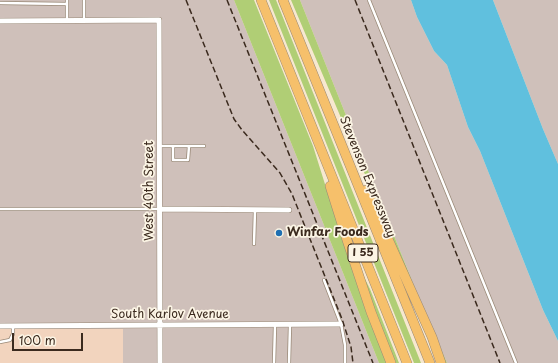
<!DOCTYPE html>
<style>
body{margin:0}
#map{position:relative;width:558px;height:363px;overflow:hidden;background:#f7e8d0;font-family:"Playpen Sans",sans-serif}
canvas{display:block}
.scale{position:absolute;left:12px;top:333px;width:71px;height:18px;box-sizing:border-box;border:2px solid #3b2a1e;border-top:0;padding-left:5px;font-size:12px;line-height:14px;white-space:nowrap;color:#3b2a1e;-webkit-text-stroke:3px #fcf5e5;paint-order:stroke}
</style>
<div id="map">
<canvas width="558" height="363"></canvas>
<div class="scale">100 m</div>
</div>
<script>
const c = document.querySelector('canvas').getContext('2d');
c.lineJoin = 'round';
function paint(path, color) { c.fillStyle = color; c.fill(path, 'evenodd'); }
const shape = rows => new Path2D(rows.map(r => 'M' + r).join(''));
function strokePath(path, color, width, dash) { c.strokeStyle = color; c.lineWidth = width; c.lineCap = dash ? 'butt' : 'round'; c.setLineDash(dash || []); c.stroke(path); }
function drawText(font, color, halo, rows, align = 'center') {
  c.font = font + ' "Playpen Sans",sans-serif'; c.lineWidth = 3.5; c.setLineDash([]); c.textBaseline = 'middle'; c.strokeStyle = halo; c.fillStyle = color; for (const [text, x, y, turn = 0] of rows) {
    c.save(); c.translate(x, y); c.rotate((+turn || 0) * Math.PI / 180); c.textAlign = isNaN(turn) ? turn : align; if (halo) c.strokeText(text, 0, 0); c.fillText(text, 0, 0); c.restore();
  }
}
paint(shape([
 [0,329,123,329,123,363,0,363]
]), '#f2d4be');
paint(shape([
 [0,0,234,0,379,363,123,363,123,329,0,329],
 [300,0,411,0,417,17,434,51,447,65,468,127,480,151,543,310,558,341,558,363,447,363,440,347,438,346],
 [493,0,558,0,558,164,543,129]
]), '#cfc0ba');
paint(shape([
 [234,0,254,0,313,146,329,197,388,363,379,363],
 [269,0,276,0,421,363,414,363],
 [291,0,300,0,438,346,440,347,447,363,445,363],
 [358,265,370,289,399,363,395,363]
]), '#b0ce75');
paint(shape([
 [411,0,493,0,543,129,558,164,558,341,543,310,480,151,468,127,447,65,434,51,417,17]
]), '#60c0de');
const service = shape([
 [84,0,84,20],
 [369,0,516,363],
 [0,3,67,4,67,0],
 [67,4,67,20],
 [160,146,204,146],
 [173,146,173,160,188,160,189,146],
 [0,209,159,209],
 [254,244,255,210],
 [324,280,341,324,345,345,345,363],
 [0,342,10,340,13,334,13,326],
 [274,363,275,325],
 [289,363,290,325]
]);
const minor = shape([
 [0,21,159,20,160,363],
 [160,209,289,210],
 [0,326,341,324]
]);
const motorway = shape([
 [261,0,407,363],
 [283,0,430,363],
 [330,186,347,240,371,312,391,363],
 [366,190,432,337,441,363]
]);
strokePath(service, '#998977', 4);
strokePath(minor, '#998977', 6);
strokePath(motorway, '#998977', 10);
strokePath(service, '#fff', 2.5);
strokePath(minor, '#fff', 5);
strokePath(motorway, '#f6c06b', 9);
strokePath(shape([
 [186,0,234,119,242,130,280,173,292,194,342,319,351,347,353,363],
 [227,0,373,363],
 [355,0,500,363]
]), '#3b2a1e', 1.5, [6, 3]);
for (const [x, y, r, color] of [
 [279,233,4,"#1f6fb2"]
]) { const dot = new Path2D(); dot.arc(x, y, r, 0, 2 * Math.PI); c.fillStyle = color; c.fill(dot); strokePath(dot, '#fcf5e5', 1.5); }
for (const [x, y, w] of [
 [363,253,30]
]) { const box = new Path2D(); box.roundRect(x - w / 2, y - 9, w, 18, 3); c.fillStyle = '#fcf5e5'; c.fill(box); strokePath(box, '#3b2a1e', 1); }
drawText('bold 11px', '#3b2a1e', null, [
 ["I 55",363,253]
]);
drawText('12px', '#3b2a1e', '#fcf5e5', [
 ["Stevenson Expressway",367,177,68],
 ["West 40th Street",150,191,-90],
 ["South Karlov Avenue",170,315]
]);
drawText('bold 12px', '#3b2a1e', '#fcf5e5', [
 ["Winfar Foods",287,233]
], 'left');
</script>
